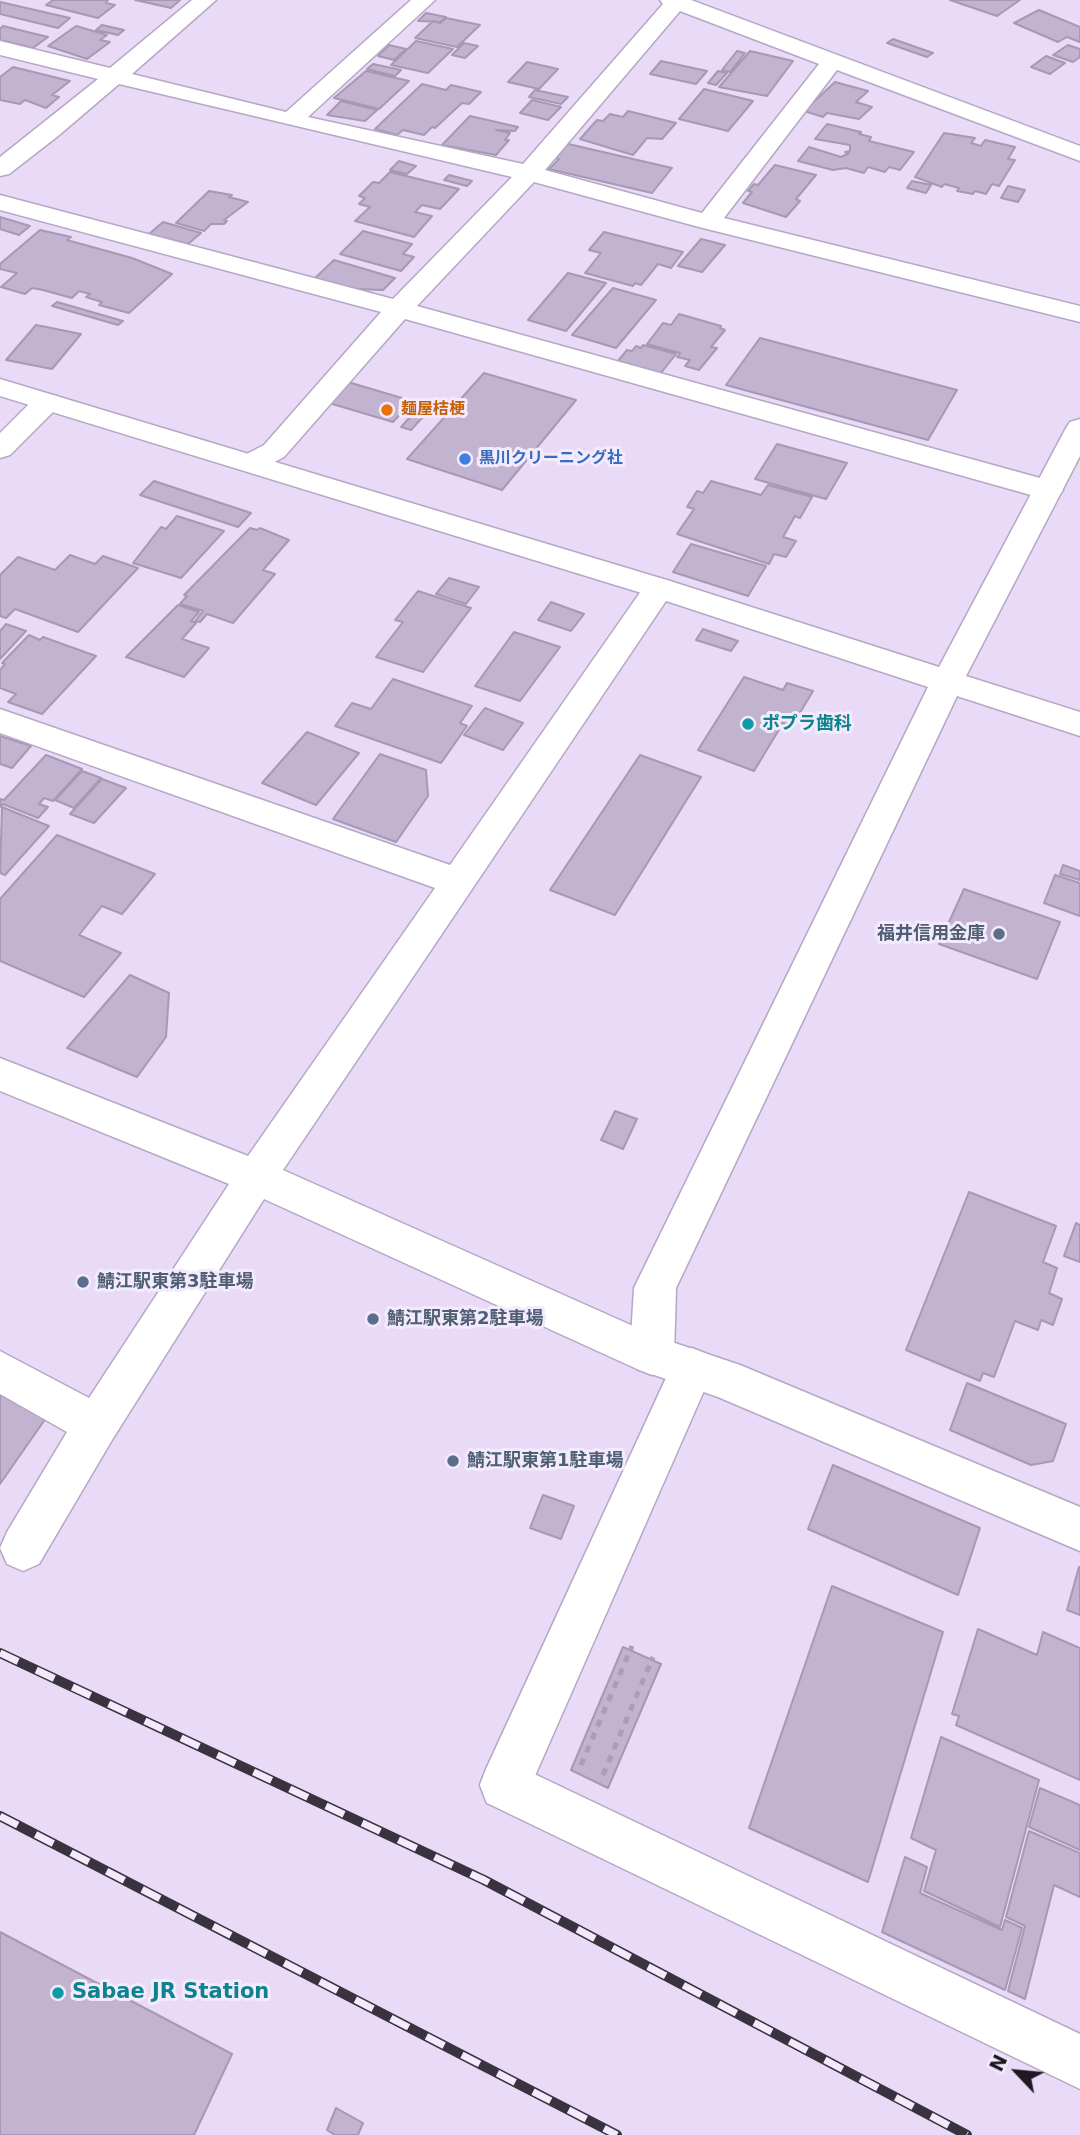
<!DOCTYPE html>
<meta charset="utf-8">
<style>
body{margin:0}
#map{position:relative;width:1080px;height:2135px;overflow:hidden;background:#e9daf7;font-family:"DejaVu Sans",sans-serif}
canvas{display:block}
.north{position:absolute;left:982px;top:2037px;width:70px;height:70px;-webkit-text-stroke:5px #f3eafc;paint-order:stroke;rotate:296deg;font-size:19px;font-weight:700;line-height:28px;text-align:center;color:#1f1924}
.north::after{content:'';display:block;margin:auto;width:24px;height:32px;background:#1f1924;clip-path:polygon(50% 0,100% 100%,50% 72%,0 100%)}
</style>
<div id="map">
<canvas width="1080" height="2135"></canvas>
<div class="north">N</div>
</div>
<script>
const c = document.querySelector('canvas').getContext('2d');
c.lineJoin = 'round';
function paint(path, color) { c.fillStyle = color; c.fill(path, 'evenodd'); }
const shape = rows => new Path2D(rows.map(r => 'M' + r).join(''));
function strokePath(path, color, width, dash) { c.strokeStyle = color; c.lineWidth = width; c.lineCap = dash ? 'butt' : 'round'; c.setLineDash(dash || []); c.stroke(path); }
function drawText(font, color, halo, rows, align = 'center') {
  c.font = font + ' "DejaVu Sans","Noto Sans JP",sans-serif'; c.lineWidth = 6; c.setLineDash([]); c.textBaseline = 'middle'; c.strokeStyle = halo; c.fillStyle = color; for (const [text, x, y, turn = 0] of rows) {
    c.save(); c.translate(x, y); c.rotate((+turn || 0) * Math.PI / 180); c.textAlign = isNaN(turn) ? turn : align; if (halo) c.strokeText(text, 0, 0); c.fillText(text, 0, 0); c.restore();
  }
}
const building = shape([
 [53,0,108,0,106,3,115,5,98,18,46,5,53,0],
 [135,0,180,0,171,8,135,0],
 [950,0,1020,0,997,16,950,0],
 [0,2,70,18,58,28,0,14,0,2],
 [1039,10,1080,27,1080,42,1067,37,1058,42,1014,23,1039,10],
 [426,13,446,17,440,22,418,21,426,13],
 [446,18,480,25,457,47,415,38,433,21,440,23,446,18],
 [102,25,124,30,118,35,96,30,102,25],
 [3,26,48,37,33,48,0,40,0,29,3,26],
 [76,26,107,35,100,40,110,42,87,59,48,46,76,26],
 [893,39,933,53,927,57,887,43,893,39],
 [416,41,453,49,428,73,391,65,416,41],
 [464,43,478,46,465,58,452,55,464,43],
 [389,45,406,49,394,60,378,56,389,45],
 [1068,45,1080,49,1080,57,1073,62,1053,55,1068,45],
 [737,51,745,53,730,72,722,70,737,51],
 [750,51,793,61,767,96,719,87,750,51],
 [1046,56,1065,63,1050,74,1031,67,1046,56],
 [661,61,707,71,696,84,650,74,661,61],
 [527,62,558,69,539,89,508,82,527,62],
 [373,64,401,70,395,76,367,69,373,64],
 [13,67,70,81,52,95,59,97,46,108,25,100,20,104,0,100,0,77,13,67],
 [366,71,409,81,379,109,334,98,366,71],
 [718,71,727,73,716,85,708,83,718,71],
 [835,82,868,91,856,102,872,107,859,119,827,113,823,117,804,111,835,82],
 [422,84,446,90,451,85,481,92,469,104,462,103,435,128,432,127,424,135,403,130,397,135,375,129,422,84],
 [704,89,753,101,728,131,679,119,704,89],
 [535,90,568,97,561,104,529,97,535,90],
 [532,100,561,107,548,120,520,113,532,100],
 [341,101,377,110,365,121,327,115,341,101],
 [628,111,676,123,662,139,647,138,633,155,580,139,597,120,603,121,610,114,623,117,628,111],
 [470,116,518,127,515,131,496,130,510,133,505,140,509,140,496,155,442,145,470,116],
 [827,124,861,132,859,134,871,137,869,141,914,152,900,170,889,167,885,172,868,167,864,173,846,168,833,170,798,161,809,147,841,157,849,153,845,152,850,151,850,145,815,139,827,124],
 [944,133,975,138,971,143,981,146,985,140,1015,147,1008,159,1015,160,999,186,992,184,986,194,975,191,973,194,957,191,959,188,944,184,942,187,915,177,944,133],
 [564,143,672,168,652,193,549,169,559,159,551,157,564,143],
 [399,161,416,166,407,174,390,170,399,161],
 [775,165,816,175,796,199,800,201,786,217,743,203,752,192,748,191,754,184,758,185,775,165],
 [390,172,459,189,440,209,422,205,415,212,432,216,414,237,355,221,370,207,359,204,365,198,359,196,373,182,379,183,390,172],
 [449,175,472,181,467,186,444,180,449,175],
 [912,181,931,185,926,193,907,188,912,181],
 [1008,186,1025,190,1018,202,1001,198,1008,186],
 [209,191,232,195,229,197,248,202,224,220,227,221,224,224,211,224,204,231,176,223,209,191],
 [0,217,30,226,19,235,0,229,0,217],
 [163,222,201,233,188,244,149,234,163,222],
 [40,230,71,237,67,240,132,258,172,274,129,313,99,305,102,302,86,297,90,294,79,291,72,298,43,290,32,288,25,294,1,287,17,273,0,269,0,264,40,230],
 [363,231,412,244,403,254,414,257,401,271,340,254,363,231],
 [604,232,683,252,671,268,658,264,641,285,635,283,633,286,585,273,601,253,589,250,604,232],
 [701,239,725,245,702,272,678,266,701,239],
 [334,260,395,278,383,290,355,289,314,279,334,260],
 [568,273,606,283,566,331,528,320,568,273],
 [613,288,656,300,616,348,572,335,613,288],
 [57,302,123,321,118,325,52,306,57,302],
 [679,314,721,326,720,328,725,330,711,347,717,348,699,370,685,366,690,360,677,357,680,353,647,344,663,323,671,325,679,314],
 [36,325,81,334,52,369,6,360,36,325],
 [760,338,957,390,928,440,726,385,760,338],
 [643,345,676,354,661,373,618,361,627,350,632,351,636,346,641,348,643,345],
 [484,373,576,400,502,490,407,459,484,373],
 [348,382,412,401,393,422,329,403,348,382],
 [421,405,431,408,411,430,401,427,421,405],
 [777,444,847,463,826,499,755,479,777,444],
 [154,481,251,513,238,527,140,495,154,481],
 [711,481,761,495,768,485,812,497,800,518,795,516,783,537,796,541,786,557,774,554,769,564,677,534,694,509,687,507,697,491,703,493,711,481],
 [177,516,224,531,181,578,133,563,161,527,166,529,177,516],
 [250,528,257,530,260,528,289,540,263,570,275,574,233,623,207,614,200,622,195,621,203,611,180,604,187,596,184,595,250,528],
 [691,544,766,566,748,596,673,572,691,544],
 [70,555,95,564,103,556,138,568,78,632,15,609,6,618,0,616,0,575,18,557,55,570,70,555],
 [449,578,479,587,466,604,436,594,449,578],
 [418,591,471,608,423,672,376,657,403,622,395,620,418,591],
 [551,602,584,614,571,631,538,620,551,602],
 [178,605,199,612,191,621,196,623,182,639,209,648,184,677,126,657,178,605],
 [6,624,26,631,0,659,0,631,6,624],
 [703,629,738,641,731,651,696,640,703,629],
 [514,632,560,647,520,701,475,686,514,632],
 [29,635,40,640,43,637,96,656,42,714,8,702,16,694,0,688,0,670,5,664,2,663,29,635],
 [744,677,783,690,787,683,813,691,792,726,783,723,754,771,698,750,744,677],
 [393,679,472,706,460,723,467,726,441,763,335,726,352,703,371,709,393,679],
 [485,708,523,723,503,750,464,735,485,708],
 [307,732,359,753,316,805,262,783,307,732],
 [0,736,31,746,12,768,0,764,0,736],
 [380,754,426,770,428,796,396,842,333,819,380,754],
 [46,755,82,769,53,801,44,798,39,804,48,807,38,818,3,804,0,807,0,799,4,800,46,755],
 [640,755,701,777,615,915,550,890,640,755],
 [82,771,101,778,74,808,55,800,82,771],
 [102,779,126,788,94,823,70,814,102,779],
 [2,807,49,826,5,875,0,873,2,807],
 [57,835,155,874,122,914,102,906,79,935,121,953,84,997,0,961,0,899,57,835],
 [1063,865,1080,871,1080,880,1060,874,1063,865],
 [1055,875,1080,883,1080,916,1044,903,1055,875],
 [964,889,1060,922,1037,979,939,944,964,889],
 [130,975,169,993,166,1037,137,1077,67,1048,130,975],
 [615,1111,637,1119,623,1149,601,1140,615,1111],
 [969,1192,1056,1226,1043,1262,1057,1268,1049,1293,1062,1299,1053,1325,1041,1320,1038,1330,1015,1321,994,1377,983,1373,980,1381,906,1350,969,1192],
 [1076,1223,1080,1225,1080,1262,1064,1256,1076,1223],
 [967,1383,1066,1424,1053,1461,1031,1465,950,1430,967,1383],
 [0,1395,46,1418,0,1484,0,1395],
 [833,1465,980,1528,958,1595,808,1529,833,1465],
 [543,1495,574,1506,561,1539,530,1528,543,1495],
 [1079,1567,1080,1567,1080,1615,1067,1610,1079,1567],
 [832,1586,943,1632,868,1882,749,1828,832,1586],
 [978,1629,1037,1655,1043,1632,1080,1648,1080,1780,956,1725,959,1716,952,1714,978,1629],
 [623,1647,661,1664,608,1788,571,1770,623,1647],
 [941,1737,1039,1780,1000,1927,924,1891,936,1850,911,1838,941,1737],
 [1040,1788,1080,1805,1080,1850,1029,1827,1040,1788],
 [1029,1831,1080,1853,1080,1897,1054,1885,1025,1999,1008,1991,1025,1926,1006,1917,1029,1831],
 [905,1857,927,1867,920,1893,1002,1930,1005,1920,1022,1928,1005,1990,882,1932,905,1857],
 [0,1932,232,2054,194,2135,0,2135,0,1932],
 [336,2108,363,2123,358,2135,335,2135,327,2130,336,2108]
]);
paint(building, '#c2b3d0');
strokePath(building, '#a798b4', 2);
const minor = shape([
 [192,0,216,0,132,74,286,112,411,0,435,0,308,117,523,164,663,4,660,0,691,0,1080,146,1080,161,837,70,724,218,1080,306,1080,322,699,227,534,182,417,306,1058,483,1063,490,1058,497,1048,499,1038,497,405,319,284,457,261,469,251,472,241,469,236,463,241,457,264,445,381,312,0,210,0,195,393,299,512,177,119,84,58,136,9,174,0,176,0,157,98,79,0,55,0,41,110,68,192,0],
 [680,11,819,64,702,213,545,170,680,11],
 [47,394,57,396,61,402,57,408,10,455,0,458,0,433,37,396,47,394],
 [659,578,670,581,674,588,670,595,283,1170,660,1338,740,1365,1080,1507,1080,1551,718,1397,637,1369,264,1199,112,1440,39,1564,23,1571,7,1564,0,1548,7,1532,67,1432,0,1394,0,1351,89,1398,229,1184,0,1091,0,1058,248,1156,435,888,0,733,0,709,450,865,648,581,659,578],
 [505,1760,1080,2034,1080,2089,487,1803,480,1785,487,1767,505,1760]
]);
const tertiary = shape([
 [0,379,670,581,939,667,1066,428,1070,422,1080,419,1080,456,966,676,1080,712,1080,736,957,696,676,1288,674,1355,667,1369,652,1375,637,1369,630,1355,634,1288,928,687,648,595,0,396,0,379],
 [692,1348,707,1354,714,1368,523,1803,505,1810,487,1803,480,1785,487,1767,677,1354,692,1348]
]);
strokePath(minor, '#b6a7c4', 3);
strokePath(tertiary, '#b6a7c4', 3);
strokePath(shape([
 [581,1765,632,1646],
 [603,1775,653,1657]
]), '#aa9eb5', 5, [7, 7]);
paint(minor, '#fff');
paint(tertiary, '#fff');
const rail = shape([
 [0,1653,484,1880,967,2135],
 [0,1816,617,2135]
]);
strokePath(rail, '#39323f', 10);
strokePath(rail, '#f3eafc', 7, [20]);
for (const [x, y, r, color] of [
 [387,410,7,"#e8710a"],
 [465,459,7,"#3f7fe0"],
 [748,724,7,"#0f9aa8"],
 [999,934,7,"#5c6f8a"],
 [83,1282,7,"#5c6f8a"],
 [373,1319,7,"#5c6f8a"],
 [453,1461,7,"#5c6f8a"],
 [58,1993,7,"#0f9aa8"]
]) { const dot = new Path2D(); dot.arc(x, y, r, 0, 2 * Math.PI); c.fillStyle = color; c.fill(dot); strokePath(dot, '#f3eafc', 2.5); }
drawText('bold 16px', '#c56008', '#f3eafc', [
 ["麺屋桔梗",401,410]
], 'left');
drawText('bold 16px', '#366cbe', '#f3eafc', [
 ["黒川クリーニング社",479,459]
], 'left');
drawText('bold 18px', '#0d838f', '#f3eafc', [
 ["ポプラ歯科",762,724]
], 'left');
drawText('bold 18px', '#4e5e75', '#f3eafc', [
 ["福井信用金庫",985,934,"right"],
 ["鯖江駅東第3駐車場",97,1282],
 ["鯖江駅東第2駐車場",387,1319],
 ["鯖江駅東第1駐車場",467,1461]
], 'left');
drawText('bold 21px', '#0d838f', '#f3eafc', [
 ["Sabae JR Station",72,1993]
], 'left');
</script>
